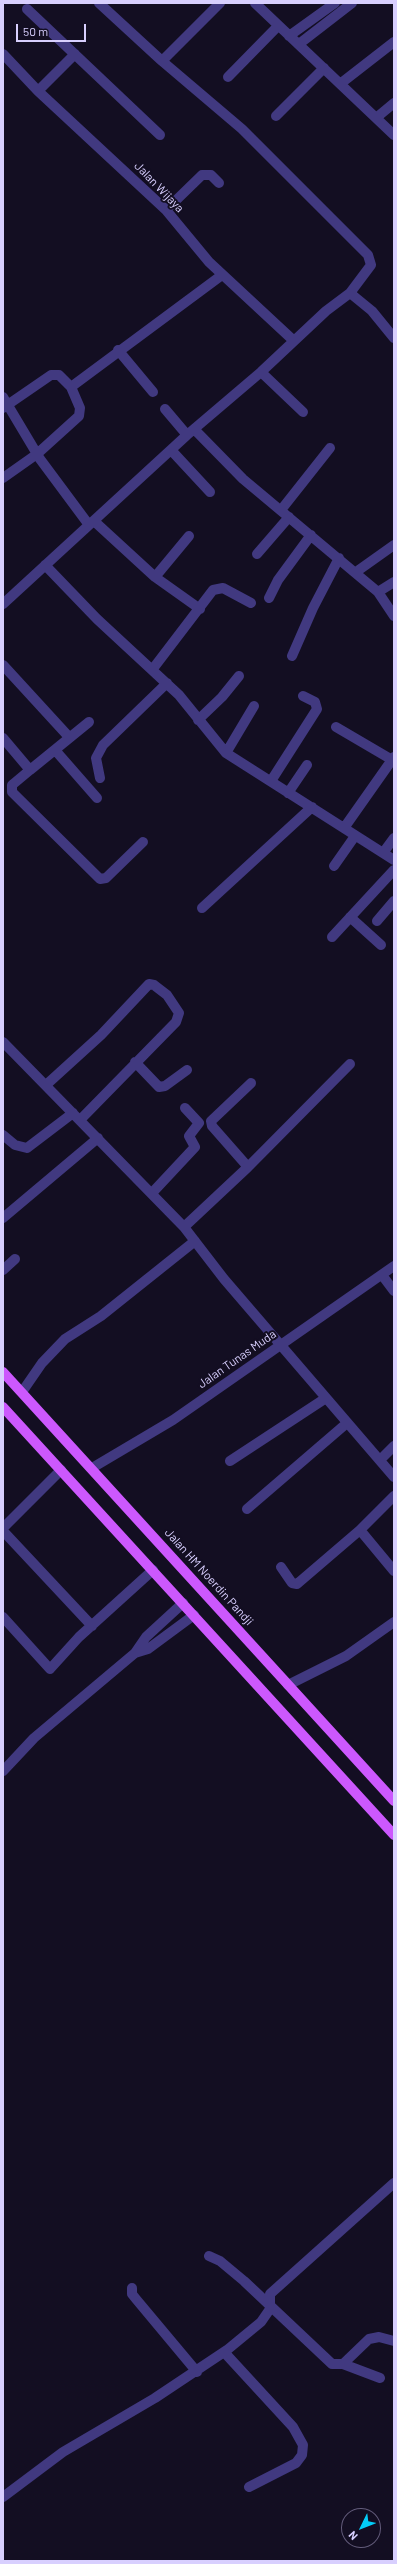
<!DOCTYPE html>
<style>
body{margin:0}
#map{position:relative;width:397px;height:2564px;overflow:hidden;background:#130e22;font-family:Barlow,sans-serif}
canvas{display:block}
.frame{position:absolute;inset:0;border:4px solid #d8cffe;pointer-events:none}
.north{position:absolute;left:341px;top:2508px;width:40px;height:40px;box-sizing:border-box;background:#130e22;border:1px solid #625b7a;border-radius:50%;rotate:227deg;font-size:11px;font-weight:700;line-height:16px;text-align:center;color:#d8cffe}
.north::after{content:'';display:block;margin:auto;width:14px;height:18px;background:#03ccf7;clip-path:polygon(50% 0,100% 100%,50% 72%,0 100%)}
.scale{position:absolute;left:16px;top:24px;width:70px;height:18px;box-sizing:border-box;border:2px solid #d8cffe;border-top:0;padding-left:5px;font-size:12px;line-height:14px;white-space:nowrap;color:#d8cffe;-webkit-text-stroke:3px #130e22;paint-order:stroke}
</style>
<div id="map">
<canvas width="397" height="2564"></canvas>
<div class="frame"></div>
<div class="north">N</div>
<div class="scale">50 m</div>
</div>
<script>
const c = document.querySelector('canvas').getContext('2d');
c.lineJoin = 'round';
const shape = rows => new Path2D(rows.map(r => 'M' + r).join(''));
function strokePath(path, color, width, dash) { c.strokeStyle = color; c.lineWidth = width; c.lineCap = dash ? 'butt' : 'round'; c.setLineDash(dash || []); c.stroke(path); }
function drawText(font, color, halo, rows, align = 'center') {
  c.font = font + ' Barlow,sans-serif'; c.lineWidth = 4; c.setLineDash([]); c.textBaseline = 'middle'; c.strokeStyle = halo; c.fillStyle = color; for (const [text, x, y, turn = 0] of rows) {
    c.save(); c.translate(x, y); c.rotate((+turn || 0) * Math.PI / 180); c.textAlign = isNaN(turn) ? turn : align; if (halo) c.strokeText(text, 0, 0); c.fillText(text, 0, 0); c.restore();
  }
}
strokePath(shape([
 [255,3,394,135],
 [27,9,160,135],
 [289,36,335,3],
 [299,44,352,3],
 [3,54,38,91,166,210,209,262,294,341],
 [162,61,220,3],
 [228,77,278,26],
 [340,84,394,42],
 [38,91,75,54],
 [276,116,324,68],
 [376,118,394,103],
 [166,210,202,175,211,175,219,183],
 [350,293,372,311,394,338],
 [118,350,153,392],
 [261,372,303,412],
 [3,397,40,459,89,525],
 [3,408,51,375,59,375,71,387,222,275],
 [165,409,187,435],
 [194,429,243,479,378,592,394,616],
 [171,450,210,492],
 [3,478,37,454,79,416,80,408,71,387],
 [281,510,330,448],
 [94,521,155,577,200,609],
 [257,554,289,517],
 [45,565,97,619,179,695,226,753,394,860],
 [356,572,394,545],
 [155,577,189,536],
 [378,592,394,582],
 [269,598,278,580,311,535],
 [3,604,187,435,261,372,326,311,350,293,371,265,368,255,242,129,162,61,99,3],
 [292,656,313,608,339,558],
 [3,665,69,737],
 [152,670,213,590,223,588,251,603],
 [198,720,222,697,239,676],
 [336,727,394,761],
 [3,738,30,770,12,785,12,792,100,879,106,878,143,842],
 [55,750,97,798],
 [226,753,254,706],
 [30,770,89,722],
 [100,778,96,758,103,745,167,683],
 [271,781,317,709,315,702,303,696],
 [288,793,307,765],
 [344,828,394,757],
 [383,853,394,838],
 [334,866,355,836],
 [202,908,312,807],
 [350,917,381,945],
 [377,921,394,901],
 [332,937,394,870],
 [3,1042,184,1227,224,1279,394,1477],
 [135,1062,159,1087,165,1086,187,1070],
 [46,1085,101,1035,149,984,154,985,167,995,179,1013,176,1022,80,1120],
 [3,1135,15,1145,27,1148,73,1113],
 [248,1167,212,1126,211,1121,251,1083],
 [152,1193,195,1147,189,1136,199,1123,185,1108],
 [3,1218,98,1138],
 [184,1227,248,1167,350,1064],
 [3,1270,15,1259],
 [382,1275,394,1291],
 [22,1392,42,1363,65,1339,101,1316,195,1241],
 [380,1460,394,1446],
 [230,1461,326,1398],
 [92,1468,173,1420,394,1266],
 [247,1509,347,1423],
 [3,1528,61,1470],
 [360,1530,394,1571],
 [3,1531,92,1626],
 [281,1567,292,1583,297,1584,360,1530,394,1496],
 [3,1617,50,1669,79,1637,153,1570],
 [135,1653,148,1649,194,1615],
 [288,1685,346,1656,394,1622],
 [3,1771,34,1738,135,1653,146,1637,183,1603],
 [209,2256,220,2261,244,2281,332,2364,343,2364,369,2339,379,2337,394,2341],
 [132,2288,132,2294,136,2299,197,2372],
 [224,2352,293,2427,303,2445,302,2455,296,2463,249,2487],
 [343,2364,380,2378],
 [3,2497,63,2452,155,2398,227,2350,261,2322,270,2309,270,2294,394,2183]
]), '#413980', 10);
strokePath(shape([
 [3,1372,394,1801],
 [3,1407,394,1835]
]), '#cc58fd', 10);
drawText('12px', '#d8cffe', '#130e22', [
 ["Jalan Wijaya",159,187,46],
 ["Jalan Tunas Muda",237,1359,-35],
 ["Jalan HM Noerdin Pandji",209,1577,48]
]);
</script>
